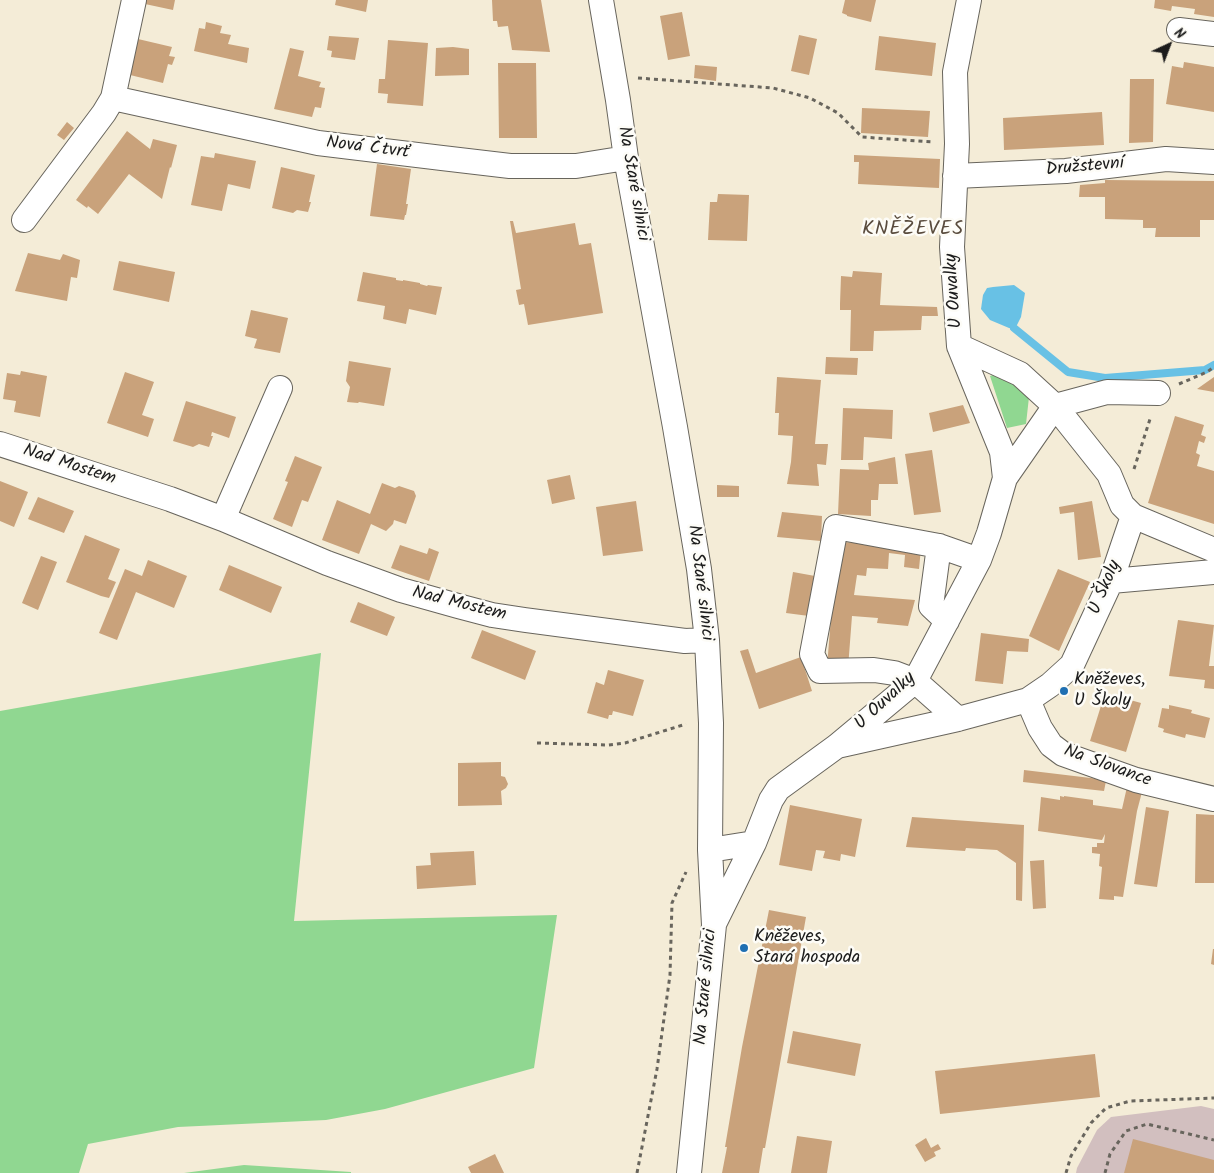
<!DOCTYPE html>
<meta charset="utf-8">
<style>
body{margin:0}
#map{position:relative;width:1214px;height:1173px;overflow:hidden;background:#f4ecd7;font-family:Kalam,sans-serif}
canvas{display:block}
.north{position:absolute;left:1144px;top:20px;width:50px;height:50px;-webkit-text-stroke:4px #fdfcf7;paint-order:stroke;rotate:43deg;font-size:14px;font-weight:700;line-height:20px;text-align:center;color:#1c1c1c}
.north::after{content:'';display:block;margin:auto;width:18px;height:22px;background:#1c1c1c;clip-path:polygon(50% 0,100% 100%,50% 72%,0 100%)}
</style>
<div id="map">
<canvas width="1214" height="1173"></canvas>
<div class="north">N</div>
</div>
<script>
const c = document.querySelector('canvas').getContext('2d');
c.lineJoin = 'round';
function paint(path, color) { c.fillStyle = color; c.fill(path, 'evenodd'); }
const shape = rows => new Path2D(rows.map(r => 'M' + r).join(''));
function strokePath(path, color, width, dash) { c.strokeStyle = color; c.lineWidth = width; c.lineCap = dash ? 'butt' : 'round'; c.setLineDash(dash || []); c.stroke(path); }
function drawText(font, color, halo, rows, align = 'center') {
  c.font = font + ' Kalam,sans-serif'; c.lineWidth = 5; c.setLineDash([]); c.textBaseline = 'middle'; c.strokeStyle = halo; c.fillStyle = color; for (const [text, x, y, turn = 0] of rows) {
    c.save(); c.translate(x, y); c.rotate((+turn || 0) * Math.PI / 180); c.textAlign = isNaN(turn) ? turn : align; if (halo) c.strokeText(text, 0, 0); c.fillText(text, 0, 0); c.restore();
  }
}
paint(shape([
 [1201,1106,1214,1109,1214,1173,1076,1173,1077,1168,1097,1130,1111,1117]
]), '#d2bfbf');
paint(shape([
 [1005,371,1030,388,1026,424,1007,428,990,376],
 [321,653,294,921,557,915,534,1068,385,1109,326,1120,178,1127,88,1144,79,1173,0,1173,0,711,226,671],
 [244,1165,351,1172,351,1173,184,1173]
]), '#90d791');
paint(shape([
 [1014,285,1025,293,1021,317,1017,325,1014,328,1009,328,990,320,981,309,983,295,987,288,993,287]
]), '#68c1e5');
strokePath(shape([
 [1014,328,1068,372,1105,378,1205,370,1214,365]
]), '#68c1e5', 8);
paint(shape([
 [146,0,175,0,173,10,145,4],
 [336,0,368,0,366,12,335,5],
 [492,0,541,0,550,52,512,50,508,26,498,27,497,21,493,21],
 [845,0,876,0,871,22,847,16,847,15,842,13],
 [1155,0,1214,0,1214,17,1194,14,1195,9,1172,6,1171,11,1154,8],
 [682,12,690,56,668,60,660,16],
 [206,22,222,26,220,33,231,35,228,44,249,48,247,63,194,51,199,28,205,29],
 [799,35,817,39,809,75,791,71],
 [329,36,359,38,355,60,331,57,332,51,327,50],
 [879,36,936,43,932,76,875,70],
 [138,39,172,47,169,56,175,57,172,65,168,64,163,83,130,75],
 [388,40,428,43,423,106,387,103,388,94,378,93,379,79,385,79],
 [453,47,469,49,469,75,435,76,436,48],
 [290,48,304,51,298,76,321,82,319,87,325,88,321,108,315,107,312,117,274,109],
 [1184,62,1214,67,1214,112,1166,104,1172,66,1183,68],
 [498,63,536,63,537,138,499,138],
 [695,65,717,67,716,81,694,78],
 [1130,79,1154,79,1153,142,1129,143],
 [862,108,930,111,928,137,861,133],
 [1102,112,1104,145,1004,150,1003,118],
 [67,122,74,128,64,140,57,135],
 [127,131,150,149,153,139,177,145,171,168,170,167,162,199,129,174,98,214,88,206,87,208,76,200],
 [215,153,256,161,250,189,228,184,222,211,191,205,201,156,214,158],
 [854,155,940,159,939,188,858,184,859,162,854,162],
 [377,164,411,169,406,204,408,204,406,215,405,215,404,220,370,216],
 [281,167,315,175,309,202,311,202,308,212,297,210,293,213,272,208],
 [1105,180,1214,181,1214,220,1200,220,1200,237,1155,237,1156,228,1143,228,1143,220,1105,219,1105,197,1079,197,1080,185,1105,183],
 [718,194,749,195,747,241,708,240,710,202,717,202],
 [510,221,513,221,516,233,575,223,579,245,591,243,603,313,528,325,524,304,519,305,516,290,521,289],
 [28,253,60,260,63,254,80,260,77,278,71,277,67,301,15,291],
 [119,261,175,272,169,302,113,290],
 [853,271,882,273,880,305,937,307,938,316,922,316,921,330,874,331,873,351,850,351,851,310,840,310,840,304,841,276,852,277],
 [363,272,396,278,396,280,403,281,403,280,420,283,420,284,427,286,428,285,442,287,436,315,409,309,406,324,383,319,385,306,357,301],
 [251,310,288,318,280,353,254,348,257,339,245,336],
 [826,357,858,358,857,375,825,374],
 [349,361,391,368,384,406,359,402,358,403,347,402,350,387,346,381],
 [21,371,47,376,40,417,14,412,16,401,3,399,7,373,20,375],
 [125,372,154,382,142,415,154,419,148,437,107,423],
 [777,377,821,380,815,444,828,444,826,465,817,464,819,486,787,484,791,462,793,436,778,435,779,413,775,413],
 [1214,377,1214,392,1197,389],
 [186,401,236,417,229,438,212,432,211,436,213,436,209,447,199,444,193,447,173,441],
 [963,405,970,423,933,432,929,413],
 [843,408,893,410,892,439,864,437,863,460,841,460],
 [1175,416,1204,425,1201,435,1206,437,1204,443,1199,441,1196,453,1200,455,1197,466,1214,471,1214,524,1148,503],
 [932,450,941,512,914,515,905,454],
 [295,456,322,467,308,502,302,500,292,527,273,519,288,482,285,481],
 [895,457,898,484,879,484,878,500,871,500,871,516,838,514,840,469,869,470,868,463],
 [570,475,575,499,552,504,547,480],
 [0,481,28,492,14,527,0,521],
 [382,483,395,488,399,486,414,491,416,496,406,524,394,520,393,524,386,531,371,524,359,554,322,540,337,500,370,514],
 [717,485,739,486,739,497,717,497],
 [38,497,74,511,64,533,28,519],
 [636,501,643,551,603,556,596,507],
 [1092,501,1101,557,1078,560,1074,512,1060,514,1059,507],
 [782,512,822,516,821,541,777,537],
 [85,535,120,549,108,579,116,582,109,598,101,596,66,582],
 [840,542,889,544,921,548,919,569,904,567,905,555,889,553,888,569,867,568,866,576,857,575,854,595,915,600,908,626,877,623,878,618,852,616,848,668,827,667,833,592],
 [400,545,427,554,429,548,439,552,429,581,391,568],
 [41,556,57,562,38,610,22,603],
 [148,560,187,576,174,608,136,592,117,640,99,633,125,569,142,576],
 [229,565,282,587,271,613,219,590],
 [1058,569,1090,582,1059,651,1029,636],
 [793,572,815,576,809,616,786,613],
 [358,602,395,617,387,636,350,622],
 [1178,620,1214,625,1209,666,1214,666,1214,689,1204,688,1205,680,1169,676],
 [482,630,536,651,525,680,471,658],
 [981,633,1029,639,1028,652,1007,651,1003,684,975,681],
 [748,649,756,673,801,657,812,691,759,709,740,651],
 [608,670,644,680,633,716,613,711,612,715,609,715,608,719,587,713,596,682,604,685],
 [1105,693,1141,703,1126,752,1090,741],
 [1169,705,1192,710,1191,713,1210,718,1205,738,1186,734,1185,738,1163,732,1164,729,1158,727,1162,708,1169,709],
 [501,762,501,776,505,777,508,784,506,788,501,791,502,805,458,806,458,763],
 [1024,770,1099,779,1106,781,1104,791,1023,782],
 [1127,787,1142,792,1137,811,1123,897,1114,896,1114,900,1099,899,1102,867,1099,866,1100,854,1092,853,1092,847,1097,847,1097,843,1104,843,1105,834,1102,840,1038,831,1041,797,1060,800,1060,796,1064,797,1064,796,1093,800,1093,805,1122,809],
 [790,805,862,819,855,857,841,854,840,861,823,858,825,851,816,850,812,871,779,865],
 [1146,807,1169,811,1157,887,1134,884],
 [1196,814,1214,815,1214,883,1195,883],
 [912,817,1024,825,1022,901,1016,900,1016,863,997,850,966,848,965,851,906,847],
 [474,851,476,885,417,889,416,866,431,865,430,853],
 [1044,860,1046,908,1033,909,1030,861],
 [769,910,806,917,765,1148,763,1148,759,1173,722,1173,727,1147,725,1147,742,1047],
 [1213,949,1214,949,1214,965,1211,964],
 [793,1031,861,1044,855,1076,787,1063],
 [1095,1054,1100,1097,940,1114,935,1071],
 [797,1136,832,1141,827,1173,791,1173],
 [926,1138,931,1148,938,1144,941,1149,934,1152,936,1156,925,1162,915,1145],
 [1133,1139,1214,1160,1214,1173,1124,1173],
 [495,1154,504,1173,471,1173,468,1167]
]), '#c9a27b');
const minor = shape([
 [601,0,618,100,626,158,675,427,699,569,707,640,711,723,710,850,714,925,689,1173],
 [969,0,955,72,957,144,952,247,959,346,1020,374,1055,406,1107,392,1158,393],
 [1179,30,1214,34],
 [113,98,318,143,442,158,510,166,576,166,626,158],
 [955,176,1066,171,1166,159,1214,162],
 [24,220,104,113,113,98,134,0],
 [959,346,1002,452,1005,478],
 [0,444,170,499,223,519,327,563,401,590,458,606,492,615,525,620,685,641,707,640],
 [1133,516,1214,550],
 [223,519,280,388],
 [939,546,931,606,947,621],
 [1111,581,1214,572],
 [1028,700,1040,728,1051,745,1063,754,1136,780,1214,799],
 [958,719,915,681,894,673,874,670,820,671,812,654,836,527,939,546,979,560],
 [710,850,754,843,771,800,778,789,837,746,915,681,979,560,989,533,1005,478,1055,406,1109,474,1122,505,1133,516,1111,581,1072,665,1050,685,1028,700,958,719,837,746],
 [714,924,754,843]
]);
strokePath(minor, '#68655d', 26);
strokePath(shape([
 [638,78,773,88,810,98,838,113,862,137,933,142],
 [1179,384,1207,372,1214,367],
 [1134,469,1151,416],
 [537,743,608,745,625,743,686,724],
 [637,1173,657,1069,670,975,672,903,686,872],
 [1066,1173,1071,1156,1091,1123,1106,1108,1130,1101,1214,1098],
 [1105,1173,1110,1154,1126,1131,1147,1124,1214,1140]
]), '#68655d', 3, [4, 4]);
strokePath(minor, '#fff', 24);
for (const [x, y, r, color] of [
 [1064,691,5,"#1f6fb2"],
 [744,948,5,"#1f6fb2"]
]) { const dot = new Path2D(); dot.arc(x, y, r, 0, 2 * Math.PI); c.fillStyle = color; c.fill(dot); strokePath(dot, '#fdfcf7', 2); }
drawText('18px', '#1c1c1c', '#fdfcf7', [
 ["Nová Čtvrť",368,149,7],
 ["Družstevní",1085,168,-5],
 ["Na Staré silnici",632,184,80],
 ["U Ouvalky",955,291,-94],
 ["Nad Mostem",69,466,18],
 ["Na Staré silnici",699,583,83],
 ["U Školy",1106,588,-67],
 ["Nad Mostem",459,605,14],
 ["U Ouvalky",886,702,-43],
 ["Na Slovance",1107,767,20],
 ["Na Staré silnici",707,987,-85]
]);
drawText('18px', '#1c1c1c', '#fdfcf7', [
 ["Kněževes,",1074,681],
 ["U Školy",1074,702],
 ["Kněževes,",754,938],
 ["Stará hospoda",754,959]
], 'left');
c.letterSpacing = '1px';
drawText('20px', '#594b3d', '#fdfcf7', [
 ["KNĚŽEVES",913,231]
]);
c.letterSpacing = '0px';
</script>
